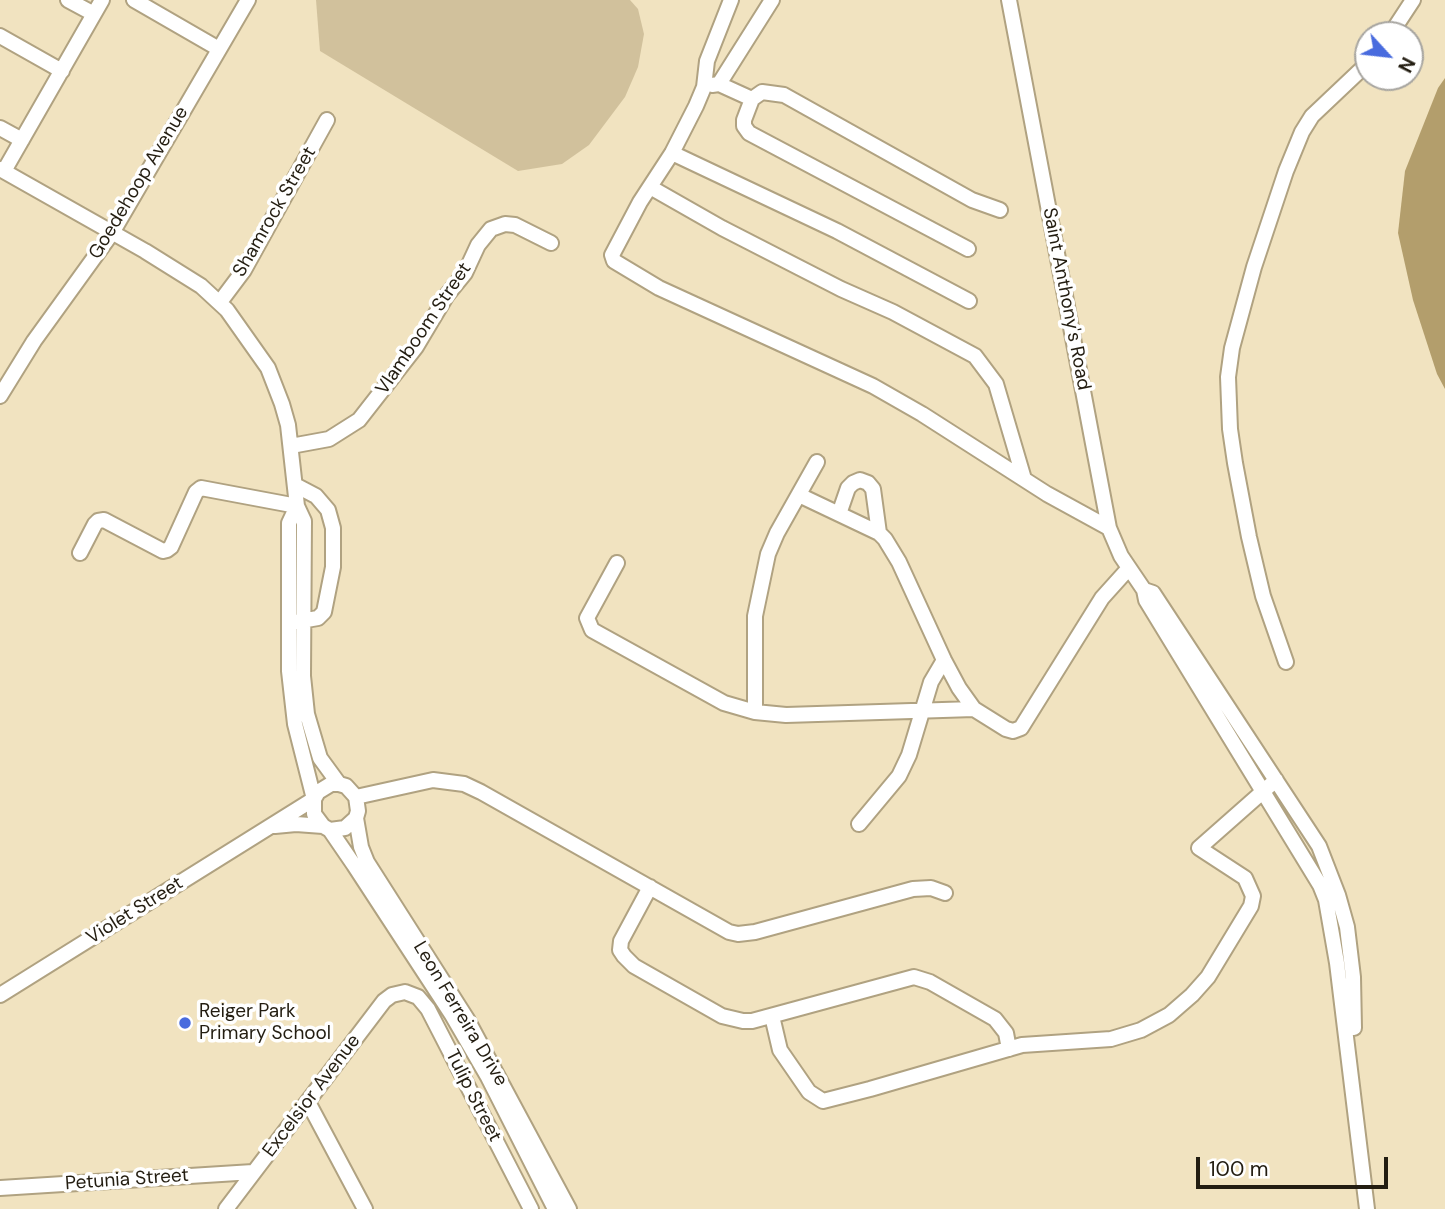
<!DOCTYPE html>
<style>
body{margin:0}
#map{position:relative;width:1445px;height:1209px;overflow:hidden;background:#f1e3c0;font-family:"DM Sans",sans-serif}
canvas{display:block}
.north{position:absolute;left:1354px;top:21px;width:70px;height:70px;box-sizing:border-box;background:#fff;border:2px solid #a7a5a0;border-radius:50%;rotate:117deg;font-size:19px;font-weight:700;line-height:28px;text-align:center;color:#231d11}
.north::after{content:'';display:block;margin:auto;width:24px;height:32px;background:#486bde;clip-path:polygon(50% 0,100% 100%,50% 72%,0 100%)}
.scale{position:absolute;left:1196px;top:1157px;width:192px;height:32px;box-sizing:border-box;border:4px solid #231d11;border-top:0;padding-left:9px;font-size:21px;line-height:24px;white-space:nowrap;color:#231d11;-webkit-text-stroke:5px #fff;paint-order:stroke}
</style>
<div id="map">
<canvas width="1445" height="1209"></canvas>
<div class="north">N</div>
<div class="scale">100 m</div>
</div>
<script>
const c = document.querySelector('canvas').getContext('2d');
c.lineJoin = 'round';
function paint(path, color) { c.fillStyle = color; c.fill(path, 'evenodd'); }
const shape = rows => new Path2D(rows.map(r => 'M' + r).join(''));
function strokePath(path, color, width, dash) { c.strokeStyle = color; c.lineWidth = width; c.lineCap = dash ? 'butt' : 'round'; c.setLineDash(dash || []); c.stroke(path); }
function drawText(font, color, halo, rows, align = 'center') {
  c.font = font + ' "DM Sans",sans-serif'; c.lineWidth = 7; c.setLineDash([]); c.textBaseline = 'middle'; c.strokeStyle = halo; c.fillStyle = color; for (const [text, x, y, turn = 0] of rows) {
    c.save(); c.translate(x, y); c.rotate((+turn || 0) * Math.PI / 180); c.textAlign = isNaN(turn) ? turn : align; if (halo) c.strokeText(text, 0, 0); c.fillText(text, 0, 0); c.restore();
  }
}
paint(shape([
 [316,0,630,0,638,9,644,34,638,67,625,97,589,145,562,164,518,171,320,51]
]), '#d1c19c');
paint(shape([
 [1445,78,1445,389,1437,374,1413,300,1398,233,1405,171,1438,88]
]), '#b39e6c');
const minor = shape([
 [68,0,94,14],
 [134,0,219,49],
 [731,0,707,61,704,87,696,106,672,153,640,202,612,255,614,261,659,288,873,386,922,414,1047,494,1109,528],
 [1009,0,1109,528,1121,556,1144,590,1146,600,1320,885,1326,900,1337,963,1367,1209],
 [1390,35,1413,0],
 [0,36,62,71],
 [719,84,752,99,744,120,744,126,749,133,968,249],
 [712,85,719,84,772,0],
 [752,99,762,92,784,95,972,200,1000,210],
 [0,128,22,140],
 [672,153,837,231,969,301],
 [0,169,145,251,201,286,227,310,268,368,282,404,288,425,297,506,304,521,303,676,307,714,320,758,339,784],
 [4,171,102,0],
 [650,187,722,228,841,289,893,312,975,356,996,384,1024,479],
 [220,302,244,270,327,120],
 [0,396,34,341,112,233,248,0],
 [291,446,329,439,359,420,416,347,447,295,465,273,478,245,491,229,505,224,515,225,551,243],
 [817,462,777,533,768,554,755,616,755,712,786,715,974,709],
 [295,485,316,496,328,510,333,528,333,567,324,612,318,618,295,622],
 [799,495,879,533,885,539,899,562,944,660,959,688,974,709,1006,729,1013,731,1021,728,1102,598,1129,568],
 [839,514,848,488,853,483,860,480,868,483,873,489,879,533],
 [80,553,95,524,98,521,104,520,163,551,167,550,171,547,196,492,201,488,297,506],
 [617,563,587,618,592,630,724,703,755,712],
 [1144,590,1153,593,1319,846,1338,895,1347,927,1353,977,1354,1028],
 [1286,662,1263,596,1249,537,1235,463,1230,429,1228,377,1232,348,1254,267,1286,171,1302,132,1312,116,1368,63],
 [356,797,433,780,464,784,481,792,729,932,738,934,755,932,913,889,931,888,945,893],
 [356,818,361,847,367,862,467,1019,569,1209],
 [859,824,899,776,909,755,931,682,944,660],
 [275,826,296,824,323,826],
 [330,830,345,828,356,818,358,811,356,797,346,786,339,784,331,784,318,792,314,799,314,814,323,826,330,830,354,865,452,1015,488,1077,555,1209],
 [650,887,621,941,620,950,624,956,634,966,722,1016,743,1021,752,1021,914,977,930,982,995,1019,1006,1033,1009,1049],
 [0,995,314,799,295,724,289,671,289,523,297,506],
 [772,1016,780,1050,809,1092,823,1101,870,1089,1022,1045,1111,1039,1141,1030,1169,1015,1192,995,1208,977,1251,906,1253,896,1245,878,1199,848,1276,780],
 [308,1102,365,1209],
 [0,1188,253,1172],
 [226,1209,384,1001,392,995,405,992,418,997,428,1009,531,1209]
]);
strokePath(minor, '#b0a281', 18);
strokePath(minor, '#fff', 14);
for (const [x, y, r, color] of [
 [185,1023,7,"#486bde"]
]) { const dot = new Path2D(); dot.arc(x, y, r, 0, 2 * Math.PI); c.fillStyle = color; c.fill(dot); strokePath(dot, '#fff', 2.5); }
drawText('19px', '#231d11', '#fff', [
 ["Goedehoop Avenue",139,183,-59],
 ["Shamrock Street",275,212,-60],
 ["Saint Anthony's Road",1066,299,79],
 ["Vlamboom Street",424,329,-56],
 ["Violet Street",135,911,-32],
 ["Leon Ferreira Drive",460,1014,59],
 ["Excelsior Avenue",312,1096,-53],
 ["Tulip Street",473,1096,63],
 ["Petunia Street",127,1180,-4]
]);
drawText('19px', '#231d11', '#fff', [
 ["Reiger Park",199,1012],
 ["Primary School",199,1034]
], 'left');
</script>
